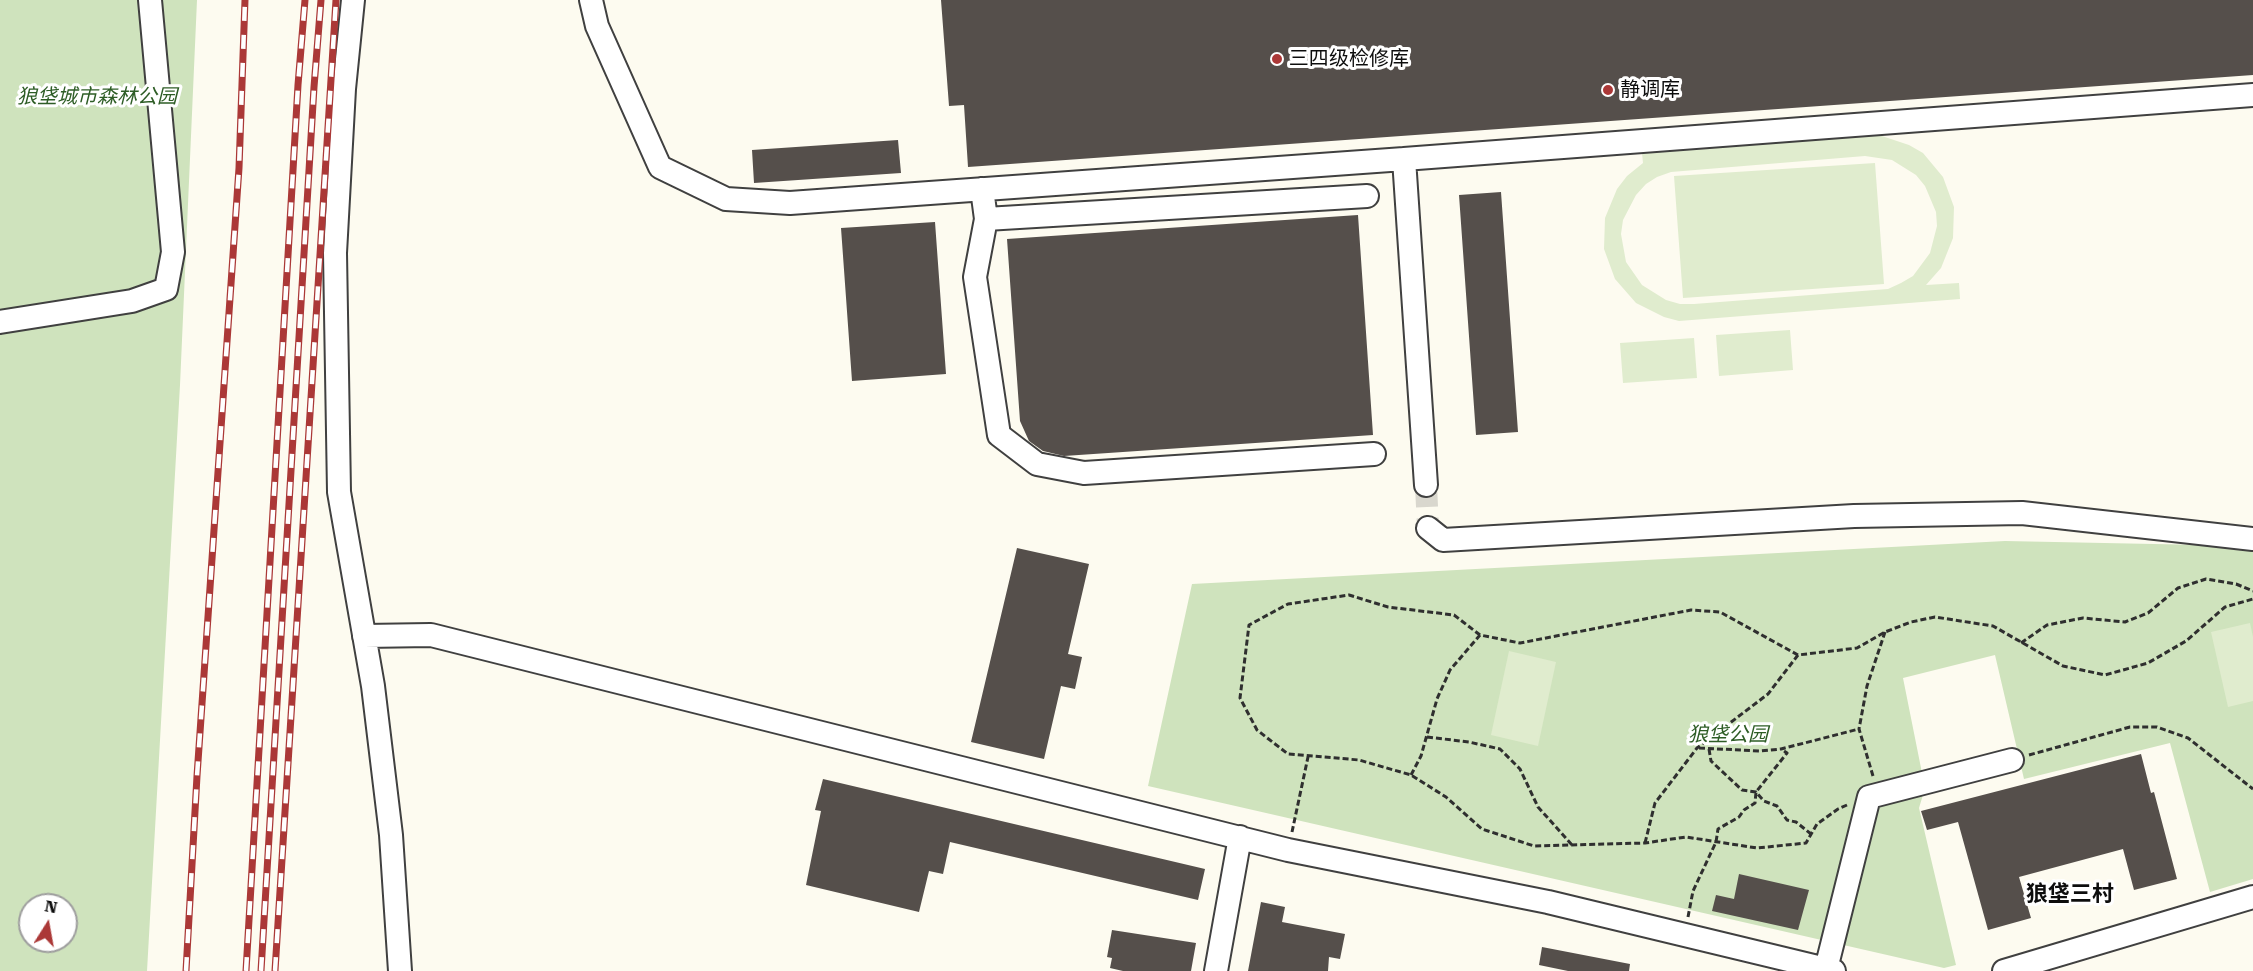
<!DOCTYPE html>
<meta charset="utf-8">
<style>
body{margin:0}
#map{position:relative;width:2253px;height:971px;overflow:hidden;background:#fdfbf0;font-family:"Roboto Serif",serif}
canvas{display:block}
.north{position:absolute;left:18px;top:893px;width:60px;height:60px;box-sizing:border-box;background:#fff;border:2px solid #9e9e9e;border-radius:50%;rotate:11deg;font-size:16px;font-weight:700;line-height:24px;text-align:center;color:#0d0d0d}
.north::after{content:'';display:block;margin:auto;width:21px;height:27px;background:#ab3837;clip-path:polygon(50% 0,100% 100%,50% 72%,0 100%)}
</style>
<div id="map">
<canvas width="2253" height="971"></canvas>
<div class="north">N</div>
</div>
<script>
const c = document.querySelector('canvas').getContext('2d');
c.lineJoin = 'round';
function paint(path, color) { c.fillStyle = color; c.fill(path, 'evenodd'); }
const shape = rows => new Path2D(rows.map(r => 'M' + r).join(''));
function strokePath(path, color, width, dash) { c.strokeStyle = color; c.lineWidth = width; c.lineCap = dash ? 'butt' : 'round'; c.setLineDash(dash || []); c.stroke(path); }
function drawText(font, color, halo, rows, align = 'center') {
  c.font = font + ' "Roboto Serif","Noto Sans SC",serif'; c.lineWidth = 6; c.setLineDash([]); c.textBaseline = 'middle'; c.strokeStyle = halo; c.fillStyle = color; for (const [text, x, y, turn = 0] of rows) {
    c.save(); c.translate(x, y); c.rotate((+turn || 0) * Math.PI / 180); c.textAlign = isNaN(turn) ? turn : align; if (halo) c.strokeText(text, 0, 0); c.fillText(text, 0, 0); c.restore();
  }
}
paint(shape([
 [0,0,197,0,180,385,147,971,0,971],
 [30,905,66,905,66,941,30,941],
 [2005,541,2253,546,2253,879,2210,892,2170,743,2024,779,1995,655,1903,678,1925,788,1919,808,1956,965,1944,968,1148,786,1192,584]
]), '#cfe3bd');
paint(shape([
 [1863,135,1879,135,1909,145,1923,153,1943,177,1954,207,1953,238,1941,268,1926,285,1959,283,1960,299,1679,321,1664,317,1636,303,1615,279,1604,249,1605,218,1617,189,1627,176,1643,163,1642,153],
 [1865,156,1892,160,1916,175,1925,186,1936,212,1937,226,1930,253,1913,276,1901,283,1888,289,1694,304,1680,304,1666,300,1642,285,1626,262,1621,234,1623,220,1636,195,1646,184,1657,177,1671,172],
 [1875,163,1884,284,1683,298,1674,176],
 [1790,330,1793,370,1719,376,1716,335],
 [1694,338,1697,378,1623,383,1620,343],
 [2250,623,2253,637,2253,701,2228,707,2211,632],
 [1509,651,1556,662,1538,746,1491,735]
]), '#e0ecce');
paint(shape([
 [941,0,2253,0,2253,75,968,167,964,105,949,106],
 [898,140,901,173,754,183,752,150],
 [1501,192,1518,432,1476,435,1459,195],
 [1358,215,1373,435,1064,456,1043,451,1029,441,1020,421,1007,239],
 [935,222,946,374,852,381,841,228],
 [1017,548,1089,564,1068,654,1082,657,1075,689,1061,686,1044,759,971,742],
 [2141,754,2151,793,2154,792,2177,879,2134,890,2123,849,2019,877,2031,918,1988,930,1958,822,1927,830,1921,811],
 [823,779,1205,869,1198,900,950,842,943,874,929,871,919,912,806,885,821,811,815,810],
 [1739,874,1809,890,1798,930,1712,911,1716,895,1734,899],
 [1261,902,1285,907,1282,922,1345,934,1340,959,1329,957,1328,971,1248,971],
 [1112,930,1196,943,1191,971,1123,971,1110,968,1112,958,1107,957],
 [1542,947,1630,964,1629,971,1568,971,1539,965]
]), '#554f4b');
strokePath(shape([
 [1426,485,1428,528]
]), '#d9d7ce', 22, [22, 11]);
const minor = shape([
 [353,0,344,89,335,253,339,492,373,686,391,835,400,971],
 [591,0,597,26,660,167,726,199,790,203,1404,159,1426,485],
 [1404,159,2253,95],
 [982,189,986,219,975,277,999,435,1037,464,1084,473,1374,454],
 [986,219,1367,196],
 [0,322,132,301,166,289,173,252,150,0],
 [1428,528,1443,540,1854,516,2022,513,2253,539],
 [364,636,431,635,1288,850,1548,902,1834,971],
 [1826,969,1869,797,2012,760],
 [1216,971,1240,837],
 [2004,971,2253,897]
]);
strokePath(minor, '#404040', 26);
strokePath(shape([
 [2021,643,2047,625,2083,618,2125,622,2148,613,2178,588,2206,579,2236,584,2253,591],
 [1427,737,1469,742,1500,749,1520,769,1538,807,1573,846],
 [1699,748,1760,751,1781,749,1859,729],
 [1709,749,1711,761,1742,790,1756,792,1764,801,1777,806,1787,820,1796,822,1811,834],
 [2029,755,2130,727,2157,727,2188,738,2253,789],
 [1411,775,1421,756,1437,699,1450,670,1480,635],
 [1873,776,1859,729,1867,686,1885,632],
 [1847,805,1838,809,1817,824,1806,843,1757,848,1686,837,1645,843,1534,846,1482,829,1446,797,1411,775,1359,760,1288,754,1257,730,1240,698,1249,625,1288,604,1349,595,1388,607,1454,615,1480,635,1520,643,1691,610,1720,612,1798,655,1857,648,1885,632,1911,622,1935,617,1993,626,2063,666,2105,675,2148,663,2186,641,2225,607,2253,599],
 [1292,832,1308,757],
 [1645,843,1655,803,1697,748,1768,694,1798,655],
 [1688,917,1693,891,1716,842,1718,829,1739,817,1744,810,1755,803,1756,792,1787,753,1781,749]
]), '#2f2f2f', 3, [6, 3]);
strokePath(minor, '#fff', 22);
const rail = shape([
 [186,971,197,776,239,168,245,0],
 [246,971,298,85,305,0],
 [261,971,314,87,321,0],
 [275,971,336,0]
]);
strokePath(rail, '#ab3837', 7);
strokePath(rail, '#fff', 4.5, [14]);
for (const [x, y, r, color] of [
 [1277,59,6,"#ab3837"],
 [1608,90,6,"#ab3837"]
]) { const dot = new Path2D(); dot.arc(x, y, r, 0, 2 * Math.PI); c.fillStyle = color; c.fill(dot); strokePath(dot, '#fff', 2); }
drawText('20px', '#0d0d0d', '#fff', [
 ["三四级检修库",1289,59],
 ["静调库",1620,90]
], 'left');
drawText('italic 20px', '#2e5d26', '#fff', [
 ["狼垡城市森林公园",97,97],
 ["狼垡公园",1728,735]
]);
drawText('bold 22px', '#0d0d0d', '#fff', [
 ["狼垡三村",2070,895]
]);
</script>
